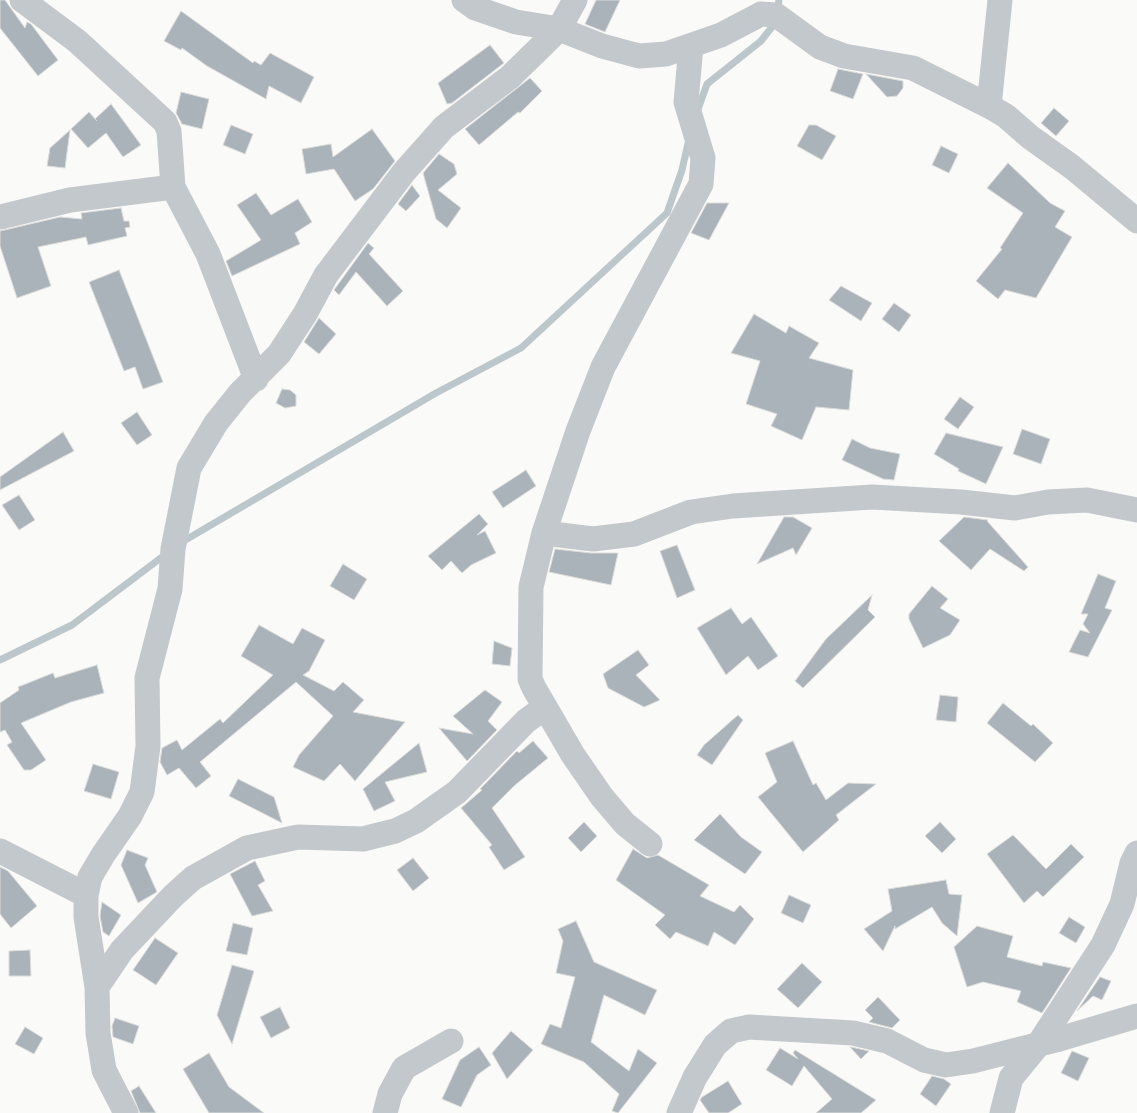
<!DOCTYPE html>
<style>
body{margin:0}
canvas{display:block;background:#fafaf8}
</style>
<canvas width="1137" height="1113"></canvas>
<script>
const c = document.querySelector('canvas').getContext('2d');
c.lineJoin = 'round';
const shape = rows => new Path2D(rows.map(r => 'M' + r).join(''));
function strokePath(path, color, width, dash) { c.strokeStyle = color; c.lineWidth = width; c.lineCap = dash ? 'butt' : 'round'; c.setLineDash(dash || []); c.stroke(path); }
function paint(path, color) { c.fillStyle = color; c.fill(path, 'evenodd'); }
strokePath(shape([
 [697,112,707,84,761,41,775,23,779,0],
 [182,542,436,393,521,348,667,213,682,170,689,139],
 [0,660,72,625,166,554]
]), '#bbc7cb', 7);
const building = shape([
 [0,0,5,0,25,28,27,22,31,24,58,60,38,76,0,28,0,0],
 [596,0,620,0,605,32,585,24,596,0],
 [181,11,253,63,254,61,261,65,270,53,314,77,301,103,269,86,266,99,207,66,182,48,181,50,164,41,181,11],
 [490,45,504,63,452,103,447,104,438,83,490,45],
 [838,69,863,74,853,99,830,91,838,69],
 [866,74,903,81,903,88,897,96,887,97,866,74],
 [530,78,542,91,520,113,518,112,479,145,465,129,530,78],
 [181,92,209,99,202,129,182,124,176,113,181,92],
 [111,104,141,145,123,157,106,133,88,148,71,129,89,112,97,121,95,119,111,104],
 [1054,108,1069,121,1056,136,1041,123,1054,108],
 [231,125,253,134,245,154,223,145,231,125],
 [809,125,816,125,836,136,822,160,797,146,809,125],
 [372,129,395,161,373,189,355,201,334,169,306,174,302,149,331,144,333,157,372,129],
 [70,130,65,168,47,166,50,148,70,130],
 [941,146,958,154,949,173,932,165,941,146],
 [439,154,454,164,457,174,438,190,461,208,447,228,436,219,423,173,439,154],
 [1008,163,1050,203,1065,211,1055,227,1072,237,1036,298,1005,290,998,299,976,281,1002,249,1000,248,1023,213,987,188,1008,163],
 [412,185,420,196,406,211,398,204,412,185],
 [256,193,271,215,298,199,312,222,295,233,300,244,232,276,226,261,261,240,237,205,256,193],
 [707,203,729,203,709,240,691,233,707,203],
 [121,208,124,221,129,221,130,227,125,228,127,236,88,245,86,237,38,247,51,286,17,298,0,246,0,231,60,217,82,219,81,213,121,208],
 [368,243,374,248,369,254,403,291,387,306,356,272,339,295,334,290,368,243],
 [119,270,163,382,143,389,135,367,124,371,89,282,119,270],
 [841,286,872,303,861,321,829,300,841,286],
 [894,303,911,315,899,332,882,319,894,303],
 [754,314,786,333,789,326,819,343,809,358,853,370,849,410,816,407,802,440,771,426,777,414,746,404,760,361,731,353,754,314],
 [319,318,336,334,319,354,304,342,319,318],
 [282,389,290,390,296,395,296,406,285,408,276,403,282,389],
 [960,397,974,407,958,429,944,419,960,397],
 [137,412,152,435,137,445,121,423,137,412],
 [1022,429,1050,439,1041,464,1013,454,1022,429],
 [63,432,74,451,0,490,0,477,63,432],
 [946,433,1003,447,986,484,958,471,959,469,934,454,946,433],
 [852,439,870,448,900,454,894,480,883,479,842,460,852,439],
 [526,470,536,486,503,508,492,492,526,470],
 [19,495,35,520,19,530,2,505,19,495],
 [479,514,488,524,477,535,485,531,496,553,471,565,462,573,451,561,442,570,428,556,479,514],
 [784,517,793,517,812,528,796,555,793,548,757,564,784,517],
 [964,517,988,520,987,521,1028,567,1024,571,990,549,971,570,939,541,964,517],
 [677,545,695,590,677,598,660,551,677,545],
 [555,549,591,553,618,553,611,585,549,572,555,549],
 [343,564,367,579,354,600,330,586,343,564],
 [1098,574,1116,581,1105,608,1112,610,1088,657,1069,652,1080,630,1090,633,1083,624,1088,614,1081,614,1098,574],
 [932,586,948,599,940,608,960,620,950,635,923,648,909,619,909,614,932,586],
 [872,595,868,610,875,617,803,688,795,681,826,639,872,595],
 [731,608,742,624,751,617,778,656,758,670,748,656,726,675,697,628,731,608],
 [259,625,293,644,302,628,325,640,309,671,303,675,334,691,343,682,364,700,353,712,405,722,355,781,340,764,324,781,293,767,299,755,333,716,296,682,200,762,211,776,196,788,179,768,167,775,160,762,162,748,177,740,182,750,220,719,223,723,273,675,241,656,259,625],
 [494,641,512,648,510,666,492,664,494,641],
 [638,650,649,665,636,675,660,700,644,707,608,688,603,674,638,650],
 [97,665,104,693,71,702,21,723,46,760,31,770,24,770,7,745,12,742,5,730,0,732,0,703,19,690,18,687,53,673,55,678,97,665],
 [485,690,502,702,488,721,497,730,467,761,439,728,473,734,453,716,485,690],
 [940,695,958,697,956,722,936,720,940,695],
 [1003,703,1031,726,1033,724,1053,743,1035,762,987,723,1003,703],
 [738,715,743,720,712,765,697,755,704,745,738,715],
 [533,741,548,758,514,786,492,808,525,857,504,870,489,847,492,845,461,808,482,790,480,789,517,751,519,753,533,741],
 [793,741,813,785,816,783,826,800,848,783,876,784,836,815,839,820,803,852,758,797,777,782,765,753,793,741],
 [419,743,427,772,385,782,395,801,374,811,363,789,419,743],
 [93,764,119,772,111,799,84,791,93,764],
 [238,779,274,797,282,823,229,796,238,779],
 [720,814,741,837,762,852,745,874,694,840,720,814],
 [584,822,597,836,581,852,568,838,584,822],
 [940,822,956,839,942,853,925,836,940,822],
 [1013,835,1046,869,1071,844,1084,857,1043,897,1037,891,1024,903,987,854,1013,835],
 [633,849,647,858,658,855,709,885,700,896,734,912,740,905,754,919,735,945,714,932,708,946,676,932,670,939,655,925,665,915,616,880,633,849],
 [127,850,148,858,145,865,157,892,138,903,121,865,127,850],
 [413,858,429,878,413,891,397,870,413,858],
 [255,861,265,881,258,885,273,911,252,916,230,874,255,861],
 [0,867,8,871,37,906,11,928,0,914,0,867],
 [946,880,949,894,962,895,957,936,942,923,932,907,895,929,895,926,883,951,864,929,892,911,888,889,946,880],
 [789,895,811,905,803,923,781,913,789,895],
 [102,902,121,915,109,936,103,932,100,916,102,902],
 [1069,917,1085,927,1076,943,1059,933,1069,917],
 [576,921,594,962,657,990,645,1015,604,995,591,1042,629,1071,638,1049,657,1063,618,1113,612,1111,619,1094,584,1062,541,1044,550,1024,561,1028,575,977,556,973,563,941,558,929,576,921],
 [233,923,253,928,247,955,226,951,233,923],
 [977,926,1013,936,1007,957,1042,966,1043,962,1071,968,1042,1013,1017,1002,1021,991,983,982,967,987,954,947,977,926],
 [155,938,178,953,156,985,133,970,155,938],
 [30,950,31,976,9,976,9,951,30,950],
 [802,963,822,982,798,1008,777,989,802,963],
 [232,965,254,971,232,1044,217,1015,232,965],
 [1100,977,1111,981,1102,1000,1093,996,1077,1011,1100,977],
 [878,997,900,1020,892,1028,869,1022,873,1018,865,1010,878,997],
 [280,1007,290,1028,271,1038,260,1017,280,1007],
 [115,1018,139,1026,133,1044,113,1037,112,1026,115,1018],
 [25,1027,43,1038,34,1054,15,1044,25,1027],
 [511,1031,533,1050,507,1079,492,1053,511,1031],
 [479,1047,491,1065,477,1075,461,1107,442,1099,460,1060,479,1047],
 [850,1047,851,1047,869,1051,861,1059,850,1047],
 [780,1048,798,1059,793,1053,795,1050,876,1100,861,1113,816,1113,832,1099,804,1066,792,1086,766,1070,780,1048],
 [1072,1051,1089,1058,1078,1081,1061,1073,1072,1051],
 [209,1053,229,1087,264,1113,209,1113,183,1069,209,1053],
 [932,1076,944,1079,951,1084,936,1106,920,1094,932,1076],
 [728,1081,742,1104,728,1113,709,1113,700,1100,702,1097,728,1081],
 [139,1086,156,1113,140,1113,131,1091,139,1086]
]);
paint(building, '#aab3b9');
strokePath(building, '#dcdcda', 1);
strokePath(shape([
 [22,0,77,41,165,122,169,131,173,187],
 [464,0,475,8,516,22,559,29,602,46,639,56,666,54,721,35,761,14,776,15,820,47,844,56,913,68,989,106,1006,116,1030,137,1072,167,1137,221],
 [989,106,1000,0],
 [0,217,70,200,173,187,208,254,256,379],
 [544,533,593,539,634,534,691,512,733,506,872,497,961,502,1015,508,1048,502,1087,500,1137,510],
 [650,844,625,824,602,797,573,755,534,688,530,679,531,587,544,533,578,431,603,367,701,184,703,158,686,102,691,46],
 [0,851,86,895],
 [97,987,122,950,173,896,193,878,247,848,298,837,363,839,395,831,416,821,457,792,526,721,544,708],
 [126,1113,104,1070,98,1033,97,987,86,917,86,895,90,877,103,855,130,816,142,792,148,746,147,678,170,589,173,549,189,468,216,423,240,393,279,354,305,314,326,275,404,172,444,127,510,77,559,29,575,0],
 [385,1113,390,1094,404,1068,451,1041],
 [679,1113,695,1077,715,1045,731,1031,749,1027,853,1033,887,1041,924,1060,946,1065,973,1061,1056,1040,1137,1016],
 [1002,1113,1011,1078,1038,1045,1103,945,1122,904,1132,863,1137,853]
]), '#c3c8cc', 25);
</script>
